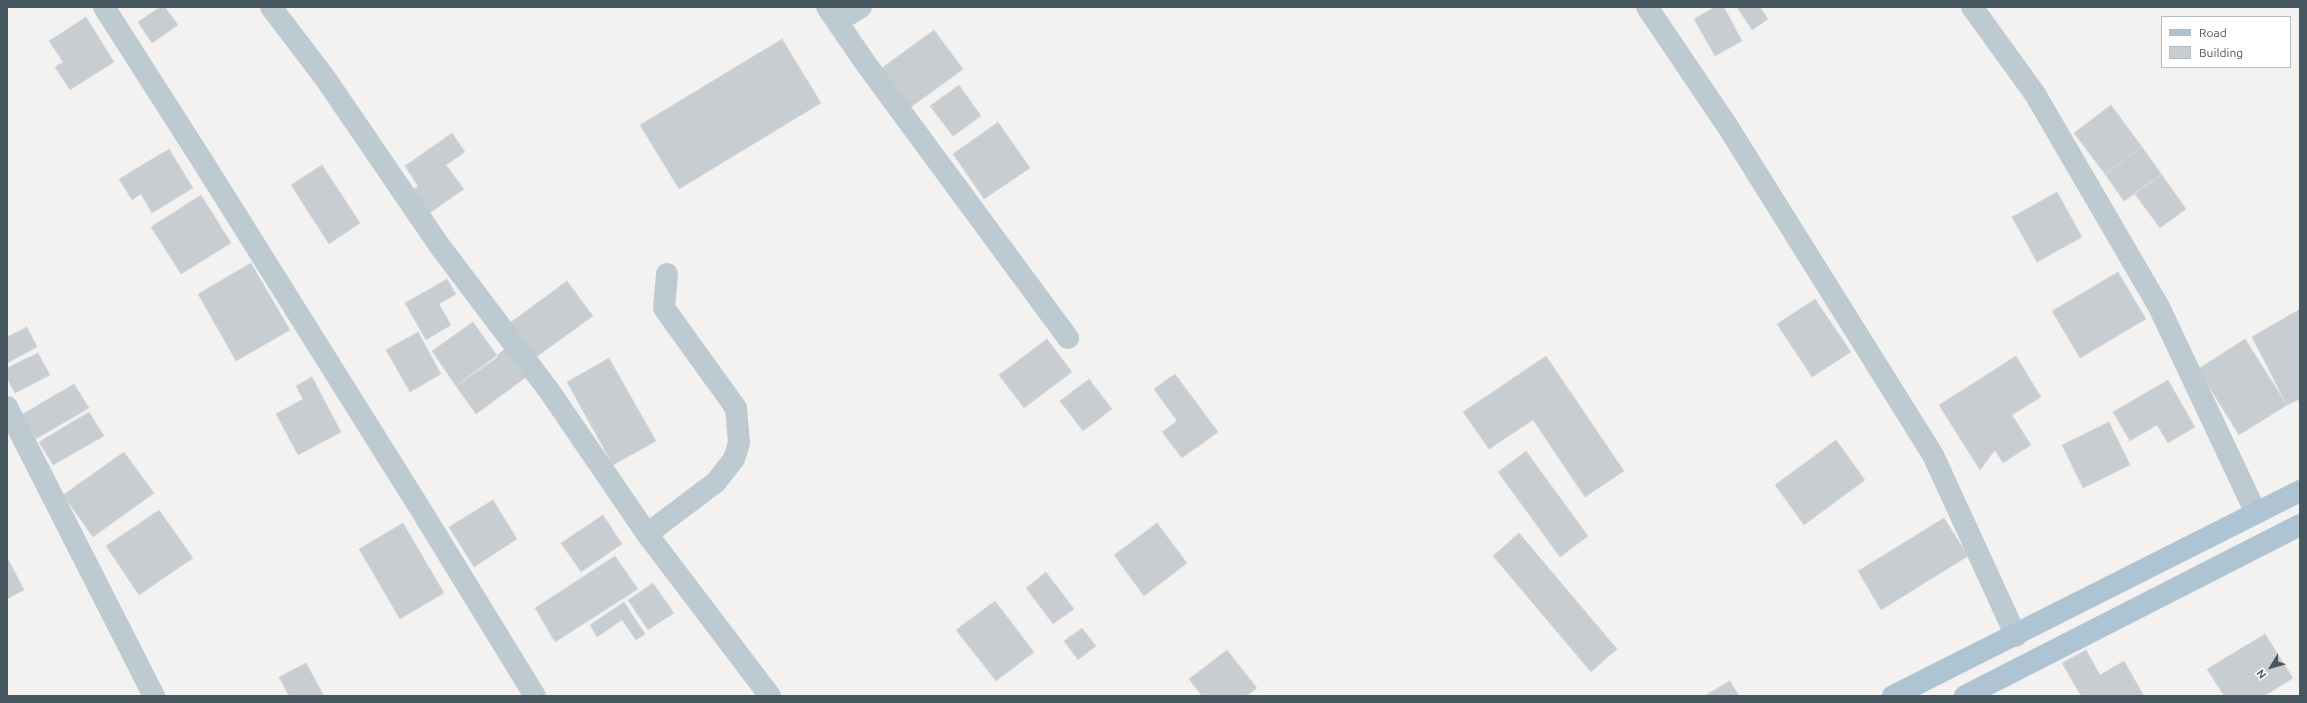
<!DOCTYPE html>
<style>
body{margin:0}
#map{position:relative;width:2307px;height:703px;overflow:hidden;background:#f4f1f1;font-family:Ubuntu,sans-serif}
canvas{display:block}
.frame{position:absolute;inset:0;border:8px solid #475760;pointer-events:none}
.legend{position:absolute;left:2161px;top:16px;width:130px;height:52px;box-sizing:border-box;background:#fff;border:1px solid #b5bcbf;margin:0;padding:5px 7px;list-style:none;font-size:12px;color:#475760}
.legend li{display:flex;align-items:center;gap:8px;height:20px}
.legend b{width:20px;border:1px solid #b5bcbf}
.north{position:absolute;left:2251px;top:647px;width:40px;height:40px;-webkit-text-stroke:3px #fff;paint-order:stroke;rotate:233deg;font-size:11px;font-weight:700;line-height:16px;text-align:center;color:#475760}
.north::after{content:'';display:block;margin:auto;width:14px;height:18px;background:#475760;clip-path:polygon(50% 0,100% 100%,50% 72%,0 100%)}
</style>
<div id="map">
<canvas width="2307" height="703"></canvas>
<div class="frame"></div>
<ul class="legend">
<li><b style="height:5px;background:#afc4d2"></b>Road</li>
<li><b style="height:11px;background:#c8cdd1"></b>Building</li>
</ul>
<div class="north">N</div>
</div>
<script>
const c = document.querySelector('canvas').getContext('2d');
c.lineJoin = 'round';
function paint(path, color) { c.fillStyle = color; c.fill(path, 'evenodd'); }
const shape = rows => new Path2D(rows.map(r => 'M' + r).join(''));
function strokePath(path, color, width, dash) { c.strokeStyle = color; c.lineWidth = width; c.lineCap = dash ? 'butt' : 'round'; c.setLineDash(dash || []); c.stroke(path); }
const building = shape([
 [160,7,165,7,178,25,152,43,138,22,160,7],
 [1715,7,1724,7,1742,41,1715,56,1694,19,1715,7],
 [1737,7,1760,7,1768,19,1752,30,1737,7],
 [86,17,114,62,70,90,55,67,63,62,49,41,86,17],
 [934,30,963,69,907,110,879,70,934,30],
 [782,39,821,103,679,189,640,125,782,39],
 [959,85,981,116,953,136,930,106,959,85],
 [2111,105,2142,147,2105,174,2074,133,2111,105],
 [998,122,1030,168,984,199,953,154,998,122],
 [452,133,465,152,446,165,464,189,427,215,410,192,418,186,405,166,452,133],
 [2142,147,2162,175,2124,201,2105,174,2142,147],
 [169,149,193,188,152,213,141,194,132,200,119,179,169,149],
 [322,165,360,223,329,244,291,185,322,165],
 [2162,175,2186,209,2160,228,2134,193,2162,175],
 [2057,192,2082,237,2037,262,2012,217,2057,192],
 [201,195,231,243,181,274,151,227,201,195],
 [251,263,290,330,236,361,198,294,251,263],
 [2118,272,2146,319,2080,358,2052,311,2118,272],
 [447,279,456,294,439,304,451,325,426,340,405,303,447,279],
 [567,281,593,316,532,360,507,325,567,281],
 [1815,299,1851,352,1812,377,1777,324,1815,299],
 [2300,309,2300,399,2287,405,2252,337,2300,309],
 [473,322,498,357,456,386,432,351,473,322],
 [27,327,37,347,7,363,7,337,27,327],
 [418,332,441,374,410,392,386,350,418,332],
 [1047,339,1072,372,1024,408,999,375,1047,339],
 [2245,339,2287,405,2239,435,2198,369,2245,339],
 [508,347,529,375,476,414,456,386,508,347],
 [38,353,50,375,15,393,7,378,7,368,38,353],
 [1546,356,1624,471,1585,497,1533,420,1489,449,1463,412,1546,356],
 [2016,356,2041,397,2012,415,2031,445,2003,463,1995,450,1980,470,1939,405,2016,356],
 [609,358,656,441,613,465,567,382,609,358],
 [1175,374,1218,432,1182,458,1162,432,1177,421,1154,389,1175,374],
 [312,377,341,432,298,455,276,414,303,399,296,386,312,377],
 [1089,379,1112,409,1083,431,1060,401,1089,379],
 [2168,380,2195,427,2168,443,2157,425,2130,441,2113,412,2168,380],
 [74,384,89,408,36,439,21,415,74,384],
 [89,412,104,436,53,465,39,442,89,412],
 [2109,422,2130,465,2083,488,2062,445,2109,422],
 [1836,440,1865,480,1804,525,1775,485,1836,440],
 [1526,451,1588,536,1560,557,1498,472,1526,451],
 [124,452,154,493,93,537,63,495,124,452],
 [493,500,517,539,474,567,449,527,493,500],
 [159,510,193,558,139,595,106,546,159,510],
 [603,515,622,544,581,572,561,543,603,515],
 [1944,518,1968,556,1881,610,1858,571,1944,518],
 [403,523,444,593,400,619,359,549,403,523],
 [1157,523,1187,563,1144,596,1114,555,1157,523],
 [1519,533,1617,649,1591,672,1493,556,1519,533],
 [615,556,638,589,555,642,535,608,615,556],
 [7,557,24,590,7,599,7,557],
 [1046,572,1074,609,1053,624,1026,588,1046,572],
 [653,583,674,613,648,630,628,600,653,583],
 [995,601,1034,652,996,681,956,630,995,601],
 [624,602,645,634,636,640,622,620,597,637,590,625,624,602],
 [1082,628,1096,646,1078,660,1064,641,1082,628],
 [2265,634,2293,678,2264,696,2224,696,2207,669,2265,634],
 [1227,650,1257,688,1246,696,1202,696,1189,679,1227,650],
 [2086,650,2100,675,2124,661,2144,696,2081,696,2062,663,2086,650],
 [306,663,324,696,289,696,279,677,306,663],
 [1730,681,1739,696,1704,696,1730,681]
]);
paint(building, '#c8cdd1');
strokePath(building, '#d5d8dd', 1);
strokePath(shape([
 [104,7,203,162,421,510,535,696],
 [271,7,325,78,439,245,550,392,647,534,770,696],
 [827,7,866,64,1068,338],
 [1647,7,1728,127,1933,455,2016,636],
 [1972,7,2035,94,2159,307,2256,513],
 [838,21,861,7],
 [7,407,154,696],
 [647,534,716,482,734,459,739,443,736,408,664,308,667,274]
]), '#becad1', 22);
strokePath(shape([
 [1893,696,2300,491],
 [1965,696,2300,525]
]), '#afc4d2', 22);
</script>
